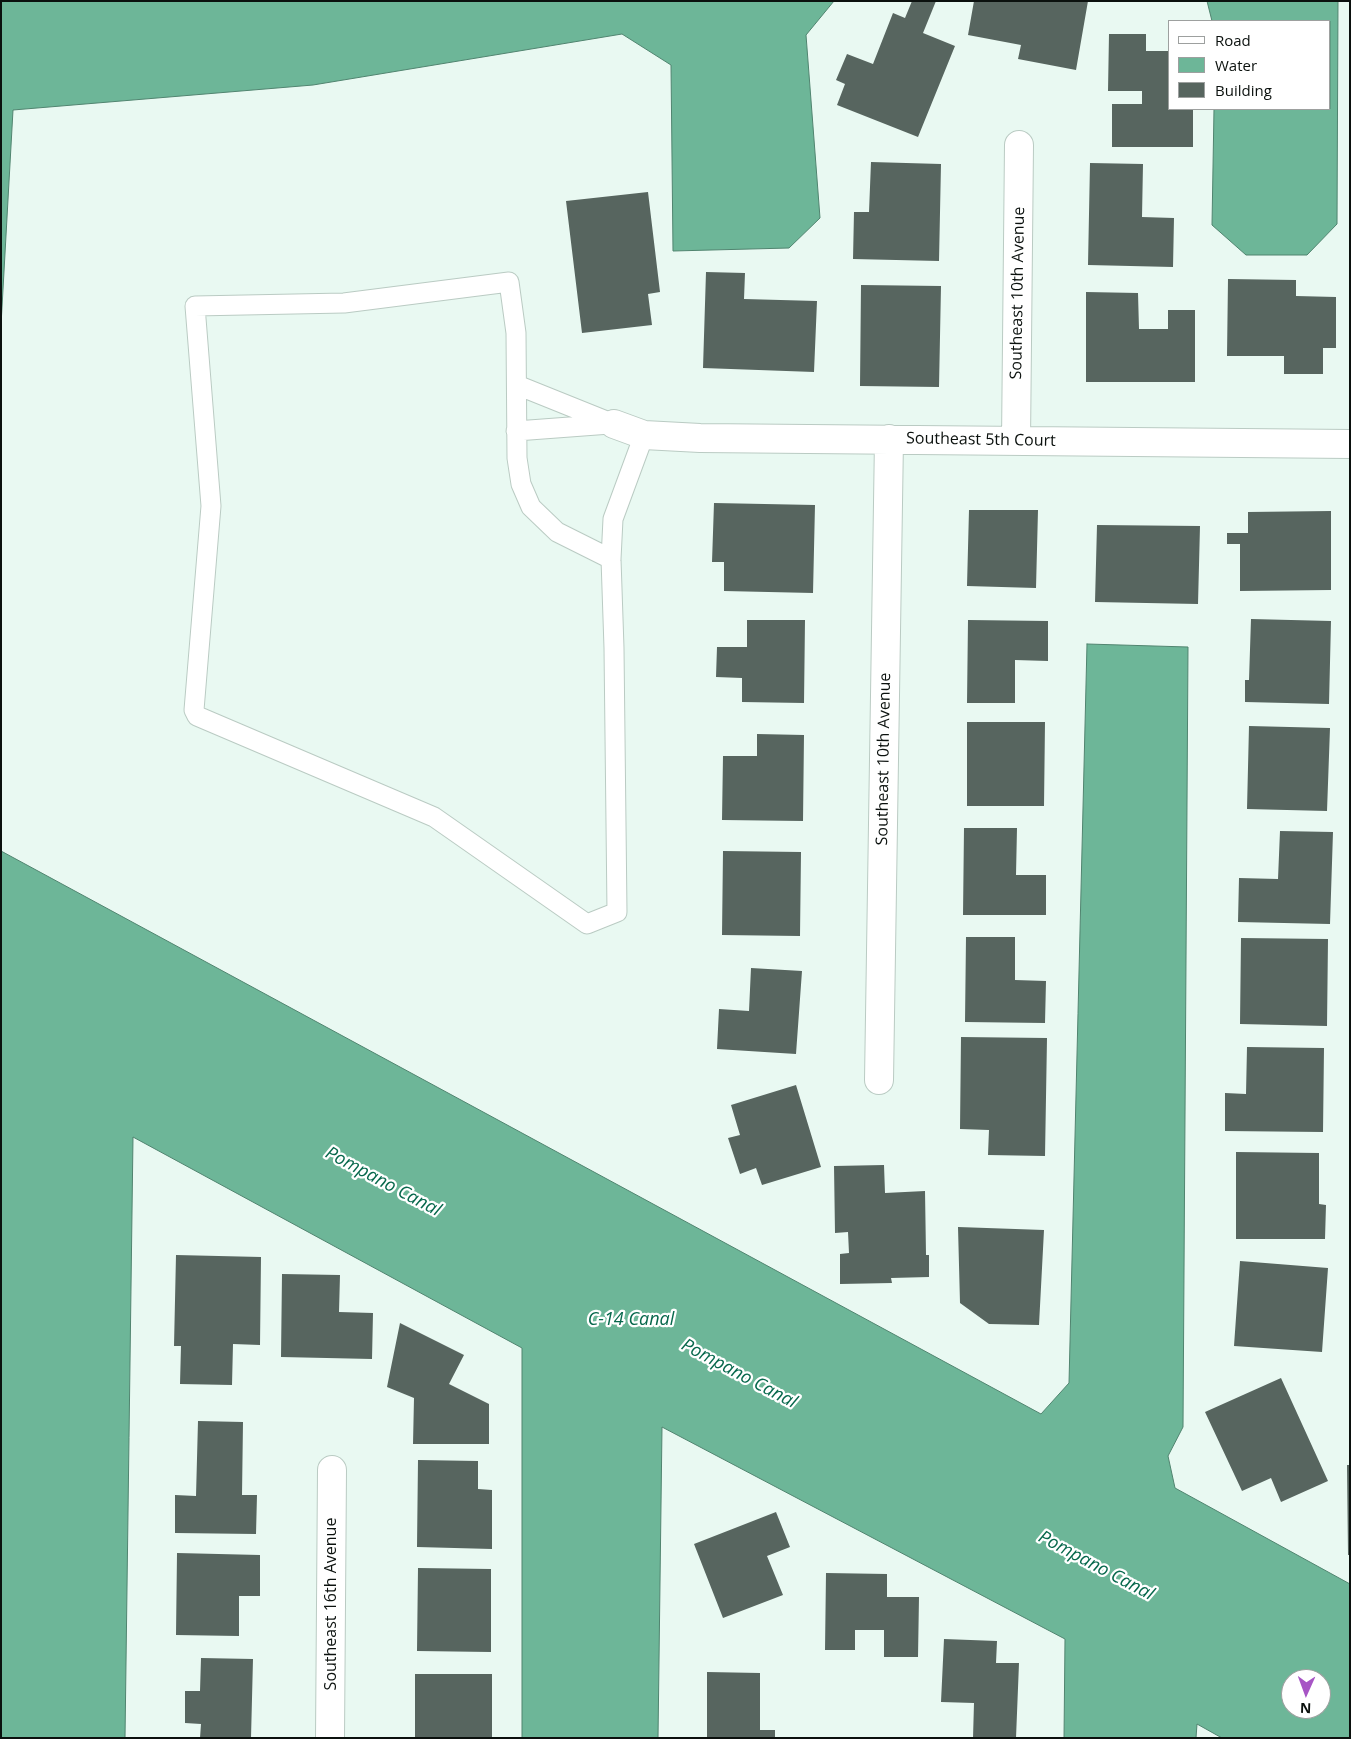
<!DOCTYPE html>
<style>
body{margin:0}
#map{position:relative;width:1351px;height:1739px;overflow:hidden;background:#e9f9f2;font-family:"Open Sans",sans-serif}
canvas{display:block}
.frame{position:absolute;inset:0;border:2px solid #0b110e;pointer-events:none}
.legend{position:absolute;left:1168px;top:20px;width:162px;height:90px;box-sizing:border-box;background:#fff;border:1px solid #9da09f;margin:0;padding:6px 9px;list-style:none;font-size:15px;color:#0b110e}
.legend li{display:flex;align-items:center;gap:10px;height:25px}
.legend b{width:25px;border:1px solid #9da09f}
.north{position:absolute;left:1281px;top:1669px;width:50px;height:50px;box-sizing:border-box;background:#fff;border:1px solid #9da09f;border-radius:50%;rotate:182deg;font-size:14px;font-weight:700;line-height:20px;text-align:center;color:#0b110e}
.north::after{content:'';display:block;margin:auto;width:18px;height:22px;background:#a755c5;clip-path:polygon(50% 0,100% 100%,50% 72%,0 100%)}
</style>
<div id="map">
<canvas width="1351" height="1739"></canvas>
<div class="frame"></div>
<ul class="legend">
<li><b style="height:6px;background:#fff"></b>Road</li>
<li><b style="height:14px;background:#6db698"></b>Water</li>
<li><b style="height:14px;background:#57655f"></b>Building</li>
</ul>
<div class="north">N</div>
</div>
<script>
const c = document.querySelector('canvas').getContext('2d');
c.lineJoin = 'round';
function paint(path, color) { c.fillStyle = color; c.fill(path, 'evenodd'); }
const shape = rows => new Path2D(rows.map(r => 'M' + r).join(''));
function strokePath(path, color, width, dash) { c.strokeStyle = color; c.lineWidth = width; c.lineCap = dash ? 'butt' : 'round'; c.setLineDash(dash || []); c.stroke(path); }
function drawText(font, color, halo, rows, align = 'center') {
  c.font = font + ' "Open Sans",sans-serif'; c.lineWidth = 4.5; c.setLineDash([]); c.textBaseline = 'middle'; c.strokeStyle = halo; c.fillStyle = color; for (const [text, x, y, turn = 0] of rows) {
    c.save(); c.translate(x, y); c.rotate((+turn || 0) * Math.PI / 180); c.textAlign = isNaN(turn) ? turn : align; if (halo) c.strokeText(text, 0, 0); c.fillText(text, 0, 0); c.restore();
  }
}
const water = shape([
 [1,1,834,1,806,35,820,218,789,248,673,251,671,65,622,34,313,85,13,110,1,325,1,1],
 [1207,1,1338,1,1337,224,1307,255,1246,255,1212,225,1214,109,1330,109,1330,21,1212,21,1207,1],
 [1087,644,1188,647,1183,1427,1168,1456,1175,1488,1350,1584,1350,1738,1222,1738,1197,1724,1196,1738,1064,1738,1065,1639,662,1427,658,1738,522,1738,522,1348,133,1137,125,1738,1,1738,1,851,1041,1414,1069,1383,1087,644],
 [1291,1679,1321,1679,1321,1709,1291,1709,1291,1679]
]);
paint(water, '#6db698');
strokePath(water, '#50846f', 1);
paint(shape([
 [912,1,936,1,923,33,955,46,918,137,837,105,845,84,836,80,847,54,873,64,893,13,905,18],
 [974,1,1088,1,1076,70,1018,59,1021,45,968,35],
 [1109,34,1146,34,1146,51,1170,51,1170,109,1193,109,1193,147,1112,147,1112,104,1142,104,1142,91,1108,91],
 [871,162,941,164,939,261,853,259,854,212,869,212],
 [1090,163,1143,164,1142,217,1174,218,1173,267,1088,265],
 [648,192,660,292,648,294,652,325,582,333,566,201],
 [706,272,745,273,744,299,817,301,814,372,703,368],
 [1228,279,1296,280,1296,296,1336,297,1336,348,1323,348,1323,374,1284,374,1284,356,1227,356],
 [861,285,941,286,939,387,860,386],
 [1086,292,1138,293,1139,329,1168,329,1168,310,1195,310,1195,382,1086,382],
 [714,503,815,505,813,593,724,591,724,562,712,562],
 [969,510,1038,510,1036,588,967,586],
 [1331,511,1331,590,1240,591,1240,544,1227,544,1227,533,1248,533,1248,512],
 [1097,525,1200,526,1198,604,1095,602],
 [1251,619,1331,621,1329,704,1245,702,1245,680,1249,680],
 [747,620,805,620,804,703,742,702,742,678,716,677,717,647,747,647],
 [968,620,1048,621,1048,661,1015,660,1015,703,967,703],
 [967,722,1045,722,1044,806,967,806],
 [1249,726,1330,728,1327,811,1247,809],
 [757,734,804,735,803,821,722,820,723,756,757,756],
 [964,828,1017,828,1016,875,1046,875,1046,915,963,915],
 [1280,831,1333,832,1330,924,1238,922,1239,878,1278,879],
 [723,851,801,852,800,936,722,935],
 [966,937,1015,937,1015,980,1046,981,1045,1023,965,1022],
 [1241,938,1328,939,1327,1026,1240,1024],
 [751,968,802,971,796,1054,717,1049,719,1009,749,1011],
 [961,1037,1047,1038,1045,1156,988,1155,989,1130,960,1129],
 [1247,1047,1324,1048,1323,1132,1225,1131,1225,1093,1246,1094],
 [796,1085,821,1167,762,1185,756,1168,740,1174,728,1138,740,1135,731,1105],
 [1236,1152,1319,1153,1319,1204,1326,1205,1325,1239,1236,1239],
 [884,1165,885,1193,925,1191,926,1255,929,1255,929,1277,891,1278,892,1283,840,1284,840,1254,849,1253,848,1232,835,1233,834,1166],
 [958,1227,1044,1230,1039,1325,989,1324,960,1303],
 [176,1255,261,1257,260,1345,233,1344,232,1385,180,1384,181,1346,174,1346],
 [1240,1261,1328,1268,1322,1352,1234,1346],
 [282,1274,340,1275,339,1312,373,1313,372,1359,281,1357],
 [400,1323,464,1355,449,1384,489,1404,489,1444,413,1444,414,1398,387,1387],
 [1281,1378,1328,1481,1281,1502,1271,1478,1242,1491,1205,1412],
 [198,1421,243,1422,242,1495,257,1495,256,1534,175,1533,175,1495,196,1496],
 [418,1460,478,1461,478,1489,492,1490,492,1549,417,1547],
 [1347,1465,1350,1465,1350,1555,1348,1555],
 [776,1512,790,1547,767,1556,783,1595,723,1618,694,1544],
 [177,1553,260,1555,260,1596,239,1596,239,1636,176,1635],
 [418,1568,491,1569,491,1652,417,1651],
 [826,1573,887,1574,887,1597,919,1597,918,1657,884,1657,884,1630,855,1630,855,1650,825,1650],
 [944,1639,997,1641,996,1663,1019,1663,1016,1738,973,1738,974,1703,941,1702],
 [201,1658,253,1659,251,1738,200,1738,201,1724,185,1723,185,1691,200,1691],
 [707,1672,760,1673,760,1730,775,1730,775,1738,707,1738],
 [415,1674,492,1674,492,1738,415,1738]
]), '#57655f');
const service = shape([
 [517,385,614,424],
 [516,431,610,424],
 [611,559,557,532,531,507,521,484,517,458,516,333,509,282,344,303,195,306,211,506,194,710,197,716,434,817,587,924,617,912,614,648,611,559,613,519,644,435]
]);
const minor = shape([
 [614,424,644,435,700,438,1350,444],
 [1016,441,1019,145],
 [879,1080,889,439],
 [330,1738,332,1470]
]);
strokePath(service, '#bacbc3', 21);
strokePath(minor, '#bacbc3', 30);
strokePath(service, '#fff', 19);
strokePath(minor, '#fff', 28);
drawText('16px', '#0b110e', '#fff', [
 ["Southeast 10th Avenue",1018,293,-89],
 ["Southeast 5th Court",981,440,1],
 ["Southeast 10th Avenue",884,759,-89],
 ["Southeast 16th Avenue",331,1604,-90]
]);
drawText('italic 18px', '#07684c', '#fff', [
 ["Pompano Canal",383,1182,28],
 ["C-14 Canal",631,1320],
 ["Pompano Canal",739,1374,28],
 ["Pompano Canal",1096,1566,28]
]);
</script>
